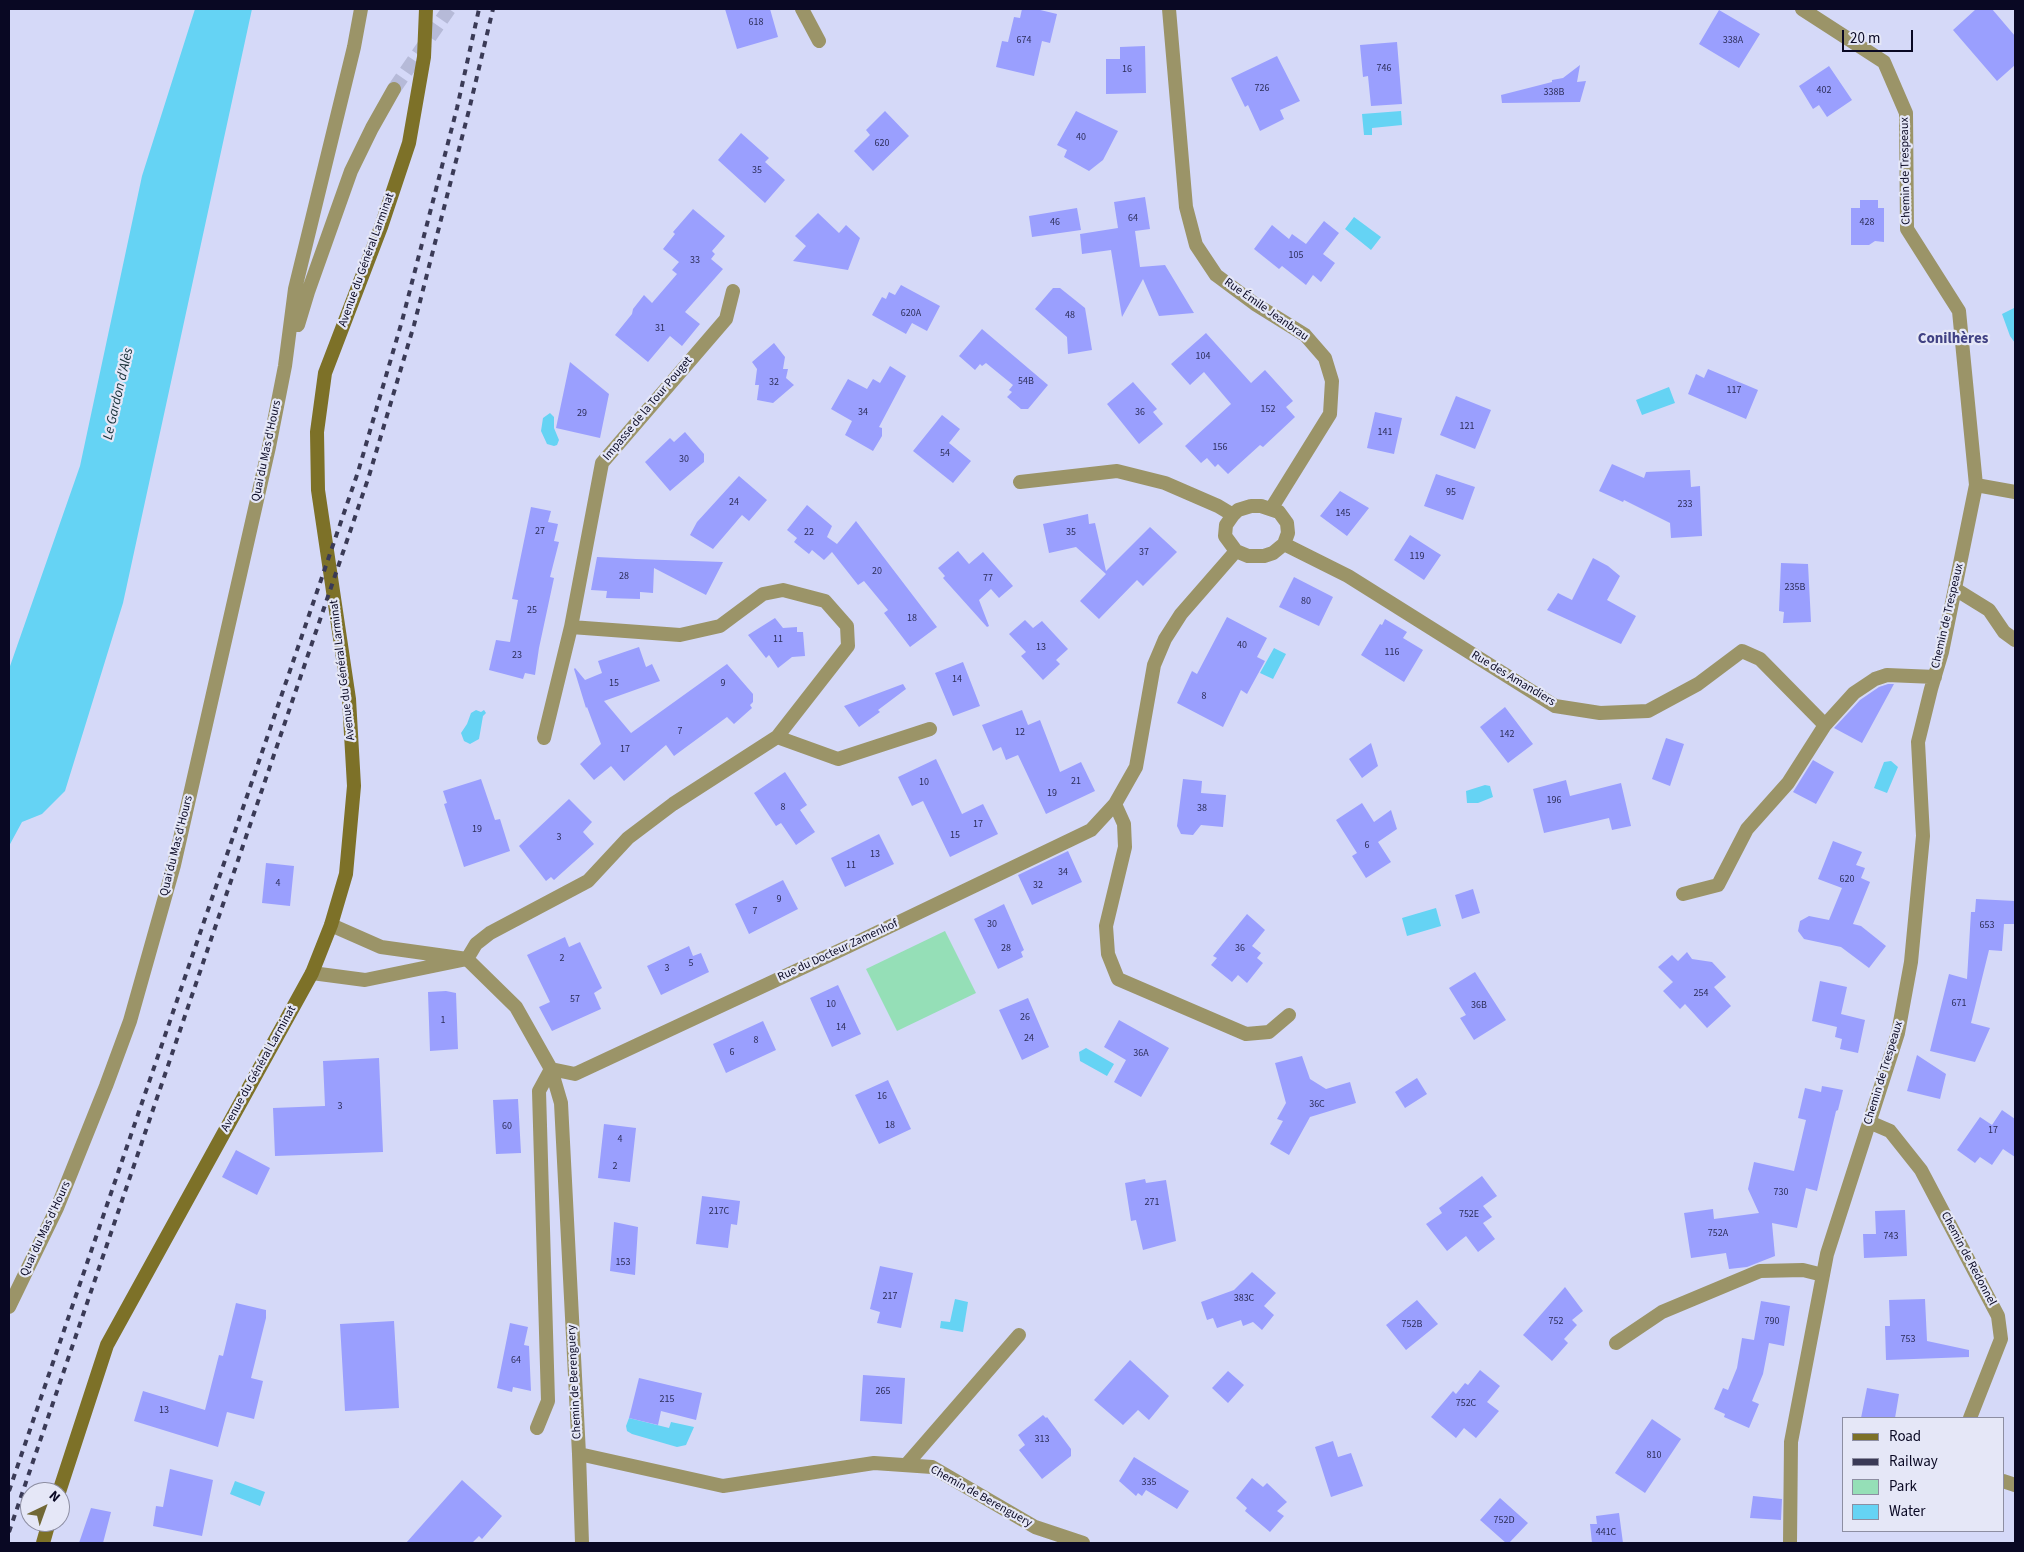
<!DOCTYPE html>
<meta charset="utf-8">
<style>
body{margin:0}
#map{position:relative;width:2024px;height:1552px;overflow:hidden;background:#d5d9f8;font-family:"Source Sans 3",sans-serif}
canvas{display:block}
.frame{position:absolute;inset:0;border:10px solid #090823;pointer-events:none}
.legend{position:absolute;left:1842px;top:1417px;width:162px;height:115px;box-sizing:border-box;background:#e5e7f7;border:1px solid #8d8ea2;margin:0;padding:6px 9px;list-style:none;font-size:15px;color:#090823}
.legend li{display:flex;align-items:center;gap:10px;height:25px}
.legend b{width:25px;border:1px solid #8d8ea2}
.north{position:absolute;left:20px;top:1482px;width:50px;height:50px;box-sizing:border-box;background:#e5e7f7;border:1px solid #8d8ea2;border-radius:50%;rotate:42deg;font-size:14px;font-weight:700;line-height:20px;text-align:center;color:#090823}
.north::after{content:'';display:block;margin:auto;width:18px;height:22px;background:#716835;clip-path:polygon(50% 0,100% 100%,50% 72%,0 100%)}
.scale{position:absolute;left:1842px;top:30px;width:71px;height:22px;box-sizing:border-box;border:2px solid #090823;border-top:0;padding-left:6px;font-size:15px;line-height:18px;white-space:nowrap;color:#090823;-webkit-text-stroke:4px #e5e7f7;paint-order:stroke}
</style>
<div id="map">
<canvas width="2024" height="1552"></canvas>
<div class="frame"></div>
<ul class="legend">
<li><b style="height:6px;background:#7d7128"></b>Road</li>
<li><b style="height:6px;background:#3a3a56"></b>Railway</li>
<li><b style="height:14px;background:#95dfb7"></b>Park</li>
<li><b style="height:14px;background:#65d3f4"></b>Water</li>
</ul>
<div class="north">N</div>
<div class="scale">20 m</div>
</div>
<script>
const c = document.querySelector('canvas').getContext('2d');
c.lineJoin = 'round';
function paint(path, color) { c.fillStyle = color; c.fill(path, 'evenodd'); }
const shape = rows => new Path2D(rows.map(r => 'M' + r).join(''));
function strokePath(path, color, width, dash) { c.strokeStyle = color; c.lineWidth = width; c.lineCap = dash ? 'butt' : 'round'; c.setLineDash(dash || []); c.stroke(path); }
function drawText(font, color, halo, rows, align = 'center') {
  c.font = font + ' "Source Sans 3",sans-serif'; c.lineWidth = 4.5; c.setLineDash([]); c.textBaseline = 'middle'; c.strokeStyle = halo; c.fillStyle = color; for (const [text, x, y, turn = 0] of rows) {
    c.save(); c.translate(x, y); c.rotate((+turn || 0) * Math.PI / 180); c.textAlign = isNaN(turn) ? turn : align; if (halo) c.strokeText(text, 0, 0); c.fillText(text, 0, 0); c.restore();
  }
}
paint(shape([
 [945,931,976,993,897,1031,866,969]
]), '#95dfb7');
paint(shape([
 [195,9,252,9,123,603,65,791,42,814,22,822,9,846,9,669,80,466,142,176],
 [1401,111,1402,125,1372,128,1372,135,1364,135,1362,114],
 [1354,217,1381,237,1371,250,1345,229],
 [2014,308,2015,310,2015,343,2010,336,2002,314],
 [1669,387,1675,403,1642,415,1636,400],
 [550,413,554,417,554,428,559,440,557,445,554,446,547,444,541,431,543,418],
 [1274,648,1286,654,1273,679,1260,673],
 [476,710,481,712,484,710,486,713,483,716,479,739,470,744,464,741,461,733,467,724,471,713],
 [1891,761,1898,767,1887,793,1874,788,1884,762],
 [1485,785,1490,786,1493,797,1478,803,1467,803,1466,791],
 [1436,908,1441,926,1407,936,1402,918],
 [1086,1048,1114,1064,1107,1076,1080,1061,1079,1052],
 [955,1299,968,1302,963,1332,940,1328,941,1321,950,1322],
 [629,1418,669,1428,671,1422,694,1427,686,1445,677,1447,632,1434,627,1431,626,1426],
 [235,1481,265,1492,260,1506,230,1494]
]), '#65d3f4');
paint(shape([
 [725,9,770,9,778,37,737,49],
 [1022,9,1036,9,1057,14,1050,43,1042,41,1034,76,996,67,1002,41,1008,42,1014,17,1020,18],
 [1976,9,1992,9,2015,36,2015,65,1997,81,1953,30],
 [1719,10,1760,34,1739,68,1699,44],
 [1397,42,1402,104,1371,106,1368,76,1363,77,1360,45],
 [1145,46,1146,93,1106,94,1106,59,1120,59,1120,47],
 [1277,56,1300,101,1280,110,1284,119,1260,131,1248,105,1245,107,1231,78],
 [1580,65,1577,82,1586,81,1580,102,1502,103,1501,95,1552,82,1552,80,1563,78],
 [1829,66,1852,100,1827,117,1819,105,1813,109,1799,86],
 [885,111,909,136,873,171,854,151,870,135,866,130],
 [1076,111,1118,131,1103,160,1089,171,1064,157,1067,150,1057,145],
 [741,133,769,158,765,162,785,180,765,203,718,160],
 [1145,197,1150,229,1135,231,1140,267,1165,265,1194,313,1159,316,1143,279,1122,317,1111,250,1082,254,1080,234,1118,228,1114,202],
 [1860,200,1878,200,1878,208,1884,208,1884,242,1875,241,1869,245,1851,245,1851,208,1860,208],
 [1077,208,1081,230,1032,237,1029,216],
 [693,209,725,236,712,251,715,254,711,259,723,269,685,312,700,324,682,346,670,336,648,362,615,335,632,314,633,309,644,295,652,303,677,274,672,270,679,262,663,249,675,234,673,232],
 [818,213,839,233,846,225,860,238,848,270,793,261,806,246,795,236],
 [1324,221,1339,233,1323,254,1335,263,1321,282,1313,275,1306,285,1282,266,1279,269,1254,249,1272,225,1289,239,1292,234,1306,244],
 [901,285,940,306,927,331,912,323,906,334,872,315,882,297,886,299,889,292,895,295],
 [1053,288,1060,288,1085,308,1092,350,1068,354,1067,337,1035,309],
 [982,329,1048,385,1028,409,1021,409,1007,397,1012,392,1009,390,1013,385,986,363,982,366,980,364,975,370,959,356],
 [1206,333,1251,383,1265,370,1293,401,1286,407,1295,417,1263,447,1260,445,1228,474,1218,464,1215,467,1207,458,1201,463,1185,446,1231,404,1204,372,1190,385,1171,364],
 [774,343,785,357,783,369,788,369,786,378,794,385,773,403,757,400,759,385,755,385,757,369,752,362],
 [570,362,609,394,600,438,556,428],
 [890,366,906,376,879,427,882,428,882,436,873,451,845,435,852,421,831,409,848,379,867,389,873,379,880,383],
 [1708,369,1758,390,1746,419,1688,394,1696,374,1704,378],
 [1133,382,1157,409,1153,412,1163,424,1139,444,1107,404],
 [1456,396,1491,410,1475,449,1440,435],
 [1375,412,1402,418,1394,454,1367,448],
 [942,415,960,429,949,443,971,461,953,483,913,451],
 [685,432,704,454,704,462,670,491,645,462,670,438,674,442],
 [1612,464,1644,478,1646,472,1690,470,1691,487,1700,486,1702,536,1671,538,1670,523,1624,500,1623,502,1599,491],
 [1436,474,1475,487,1463,520,1424,506],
 [739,476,767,500,749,521,742,515,713,549,690,535,697,522],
 [1340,491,1369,508,1347,536,1320,516],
 [807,505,832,526,827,537,837,544,856,521,937,627,910,647,884,613,888,610,864,581,858,585,832,552,824,560,812,550,809,554,794,542,797,538,787,530],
 [531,507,551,511,548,522,558,524,554,541,559,542,550,577,554,578,539,648,535,675,525,673,523,679,489,670,496,640,510,642,518,600,512,599],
 [1088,514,1089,524,1095,523,1106,571,1150,527,1177,552,1143,586,1137,580,1099,619,1080,601,1106,574,1076,547,1049,553,1043,524],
 [1410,535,1441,555,1424,580,1394,560],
 [958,551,969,564,983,552,1013,586,999,598,991,589,979,600,989,626,987,627,943,578,945,576,938,568],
 [597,557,636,559,723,562,706,595,654,568,653,593,640,592,640,599,606,598,607,591,591,590],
 [1593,558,1608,566,1620,576,1607,600,1636,616,1621,644,1547,610,1558,593,1572,600],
 [1781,563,1808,564,1811,622,1783,623,1784,612,1779,611],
 [1294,577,1333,597,1319,626,1279,607],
 [1227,617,1267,638,1257,657,1265,661,1247,694,1241,690,1223,727,1177,703,1192,671,1197,674],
 [775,618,783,628,797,627,797,632,803,632,805,656,792,657,778,668,769,655,766,658,748,635],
 [1385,619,1407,632,1403,638,1423,650,1404,682,1361,655,1380,624,1382,625],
 [1025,620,1033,628,1042,621,1068,649,1056,660,1060,664,1043,680,1021,656,1026,652,1009,634],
 [639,647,646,667,652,664,660,681,604,701,631,733,727,664,753,694,753,702,750,705,752,708,734,724,727,717,674,756,666,745,624,781,611,766,594,780,580,764,601,744,587,707,586,708,574,669,575,668,585,680,602,673,598,661],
 [963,662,980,706,953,716,935,673],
 [903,684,906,689,878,710,880,712,859,727,844,706],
 [1888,684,1894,684,1862,743,1834,728,1860,700,1879,687],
 [1505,707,1533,744,1508,763,1480,727],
 [1022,710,1028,725,1040,720,1060,772,1081,762,1095,791,1046,814,1018,755,1006,760,1001,747,993,751,982,725],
 [1666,738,1684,744,1670,786,1652,779],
 [1371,743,1378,766,1362,778,1349,759],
 [936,759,962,814,983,804,998,834,950,857,923,801,912,806,898,777],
 [1813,760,1834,772,1816,804,1793,792],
 [785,772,807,805,800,810,815,832,796,845,781,823,776,826,754,793],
 [481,779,495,820,500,819,510,851,464,867,444,804,447,803,443,791],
 [1183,779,1202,781,1201,793,1226,795,1223,827,1201,825,1193,835,1181,834,1177,826],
 [1566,780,1570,796,1621,783,1631,826,1612,830,1609,818,1544,833,1533,789],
 [569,799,592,822,583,832,594,844,554,880,551,877,546,881,519,846],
 [1362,803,1374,822,1391,810,1397,829,1378,842,1391,862,1366,878,1352,856,1357,853,1336,820],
 [879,834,894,864,845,887,831,858],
 [1833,841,1862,852,1856,865,1865,868,1861,878,1870,882,1853,924,1861,926,1886,946,1869,968,1841,947,1804,939,1798,931,1800,921,1809,916,1829,920,1842,888,1818,879],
 [1068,851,1082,882,1032,905,1018,875],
 [266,863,294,866,290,906,262,903],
 [783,880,798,909,749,934,735,904],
 [1473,889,1480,913,1462,919,1455,895],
 [1976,899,2015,901,2015,924,2004,924,2002,951,1989,950,1971,1023,1990,1028,1975,1062,1930,1051,1949,974,1967,979,1971,912,1975,912],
 [1004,904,1024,950,1021,952,1023,957,998,969,974,919],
 [1247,914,1265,930,1252,946,1261,953,1257,958,1263,963,1247,983,1238,975,1232,982,1211,965,1217,958,1213,956],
 [565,937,569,947,580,942,602,988,594,993,601,1009,552,1031,539,1007,550,1002,527,955],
 [689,946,693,956,701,953,709,972,661,995,647,966],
 [1687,952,1692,959,1712,962,1726,977,1714,987,1731,1006,1707,1028,1685,1004,1680,1009,1663,991,1673,982,1658,967,1672,955,1678,961],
 [1475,972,1506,1020,1474,1040,1460,1018,1466,1015,1449,988],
 [1820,981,1847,987,1841,1014,1865,1020,1858,1053,1840,1049,1842,1039,1835,1037,1837,1027,1812,1021],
 [838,985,861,1034,832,1047,810,998],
 [446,991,456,993,458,1049,430,1051,428,992],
 [1028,998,1049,1047,1022,1060,999,1010],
 [1119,1020,1169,1048,1141,1097,1114,1082,1126,1060,1104,1047],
 [763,1021,776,1050,726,1073,713,1044],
 [1917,1055,1946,1074,1940,1099,1907,1091],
 [1302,1056,1310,1079,1326,1089,1350,1082,1356,1103,1310,1117,1289,1155,1270,1144,1283,1121,1277,1119,1286,1103,1275,1063],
 [379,1058,383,1152,275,1156,273,1108,325,1106,323,1061],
 [1417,1078,1427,1094,1405,1108,1395,1092],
 [888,1080,911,1129,879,1144,855,1095],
 [1822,1086,1843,1090,1838,1110,1836,1111,1817,1191,1806,1188,1797,1228,1772,1223,1775,1256,1747,1267,1729,1269,1726,1253,1691,1258,1684,1213,1713,1209,1714,1219,1759,1213,1748,1189,1754,1162,1794,1171,1806,1120,1798,1118,1805,1088,1821,1092],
 [518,1099,521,1153,496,1154,493,1100],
 [2002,1110,2015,1119,2015,1157,2003,1149,1992,1165,1980,1157,1975,1163,1957,1150,1980,1117,1992,1125],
 [604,1124,636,1128,630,1182,598,1178],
 [236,1150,270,1168,257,1195,222,1177],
 [1482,1176,1497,1196,1483,1206,1492,1217,1483,1223,1495,1239,1478,1252,1466,1236,1447,1251,1426,1224,1442,1213,1439,1208],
 [1145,1179,1146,1183,1166,1180,1176,1241,1143,1250,1136,1220,1131,1221,1125,1183],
 [702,1196,740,1201,737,1225,731,1224,728,1248,696,1244],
 [1905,1210,1907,1256,1864,1258,1863,1234,1876,1234,1875,1211],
 [614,1222,638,1227,635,1275,610,1271],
 [880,1266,913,1273,901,1328,877,1323,880,1312,870,1309],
 [1252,1272,1276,1293,1264,1306,1274,1315,1262,1330,1253,1322,1243,1326,1241,1320,1217,1328,1213,1318,1207,1320,1201,1302,1234,1290],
 [1565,1287,1583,1311,1572,1320,1577,1325,1564,1339,1568,1343,1552,1361,1523,1335],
 [1925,1299,1927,1341,1969,1350,1969,1357,1886,1360,1885,1326,1890,1326,1889,1300],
 [1417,1300,1438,1324,1406,1350,1386,1325],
 [1761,1301,1790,1306,1784,1346,1769,1343,1763,1374,1752,1401,1759,1404,1749,1428,1724,1417,1725,1414,1714,1409,1723,1388,1728,1390,1737,1368,1742,1338,1754,1340],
 [236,1303,266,1310,266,1318,251,1378,263,1381,254,1419,227,1412,218,1447,134,1421,143,1391,205,1410,219,1355,223,1356],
 [394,1321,399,1408,345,1411,340,1324],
 [510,1323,528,1327,524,1345,529,1346,531,1391,513,1387,512,1392,497,1388],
 [1130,1360,1169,1396,1149,1420,1138,1410,1123,1425,1094,1400],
 [1480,1370,1500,1386,1487,1402,1499,1411,1476,1438,1464,1428,1456,1438,1431,1417,1453,1391,1456,1394,1465,1383,1468,1385],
 [1228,1371,1244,1385,1228,1403,1212,1388],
 [863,1375,905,1378,902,1424,860,1421],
 [639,1378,702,1393,696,1420,661,1411,658,1425,629,1418],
 [1867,1388,1899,1394,1895,1418,1861,1418],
 [1043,1415,1046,1418,1047,1417,1071,1449,1071,1456,1042,1479,1019,1450,1025,1445,1018,1435],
 [1652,1419,1681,1439,1645,1493,1615,1473],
 [1333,1441,1338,1457,1351,1453,1363,1486,1331,1497,1315,1447],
 [1134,1457,1189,1491,1177,1509,1146,1490,1142,1496,1138,1493,1136,1496,1119,1481],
 [170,1469,213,1480,202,1536,153,1526,156,1506,163,1507],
 [1252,1478,1263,1487,1267,1483,1287,1502,1277,1511,1284,1516,1270,1532,1245,1511,1247,1508,1236,1498],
 [462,1480,502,1516,482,1539,479,1536,472,1543,406,1543],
 [1753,1496,1782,1499,1781,1520,1750,1518],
 [1500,1498,1528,1523,1509,1543,1506,1543,1480,1520],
 [91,1508,111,1512,103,1543,79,1543],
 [1619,1513,1623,1543,1592,1543,1590,1524,1597,1524,1596,1516]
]), '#9a9ffe');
strokePath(shape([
 [394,89,449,9]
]), '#b6bad8', 14, [14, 7]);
strokePath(shape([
 [802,9,819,41],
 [1169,9,1186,207,1196,245,1216,275,1255,304,1305,335,1325,358,1332,381,1330,414,1271,509],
 [1020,482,1117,471,1165,483,1218,506,1233,515],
 [1976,485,2015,492],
 [1251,506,1261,506,1279,512,1287,523,1288,533,1284,544,1273,553,1264,556,1248,556,1236,551,1225,536,1226,525,1233,515,1238,510,1251,506],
 [1284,544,1348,576,1555,706,1600,713,1648,711,1698,684,1742,651,1760,659,1825,725,1788,783,1747,829,1718,885,1683,894],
 [1955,589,1989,610,2004,632,2015,640],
 [571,627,602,463,726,319,733,291],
 [1825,725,1854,693,1875,679,1887,675,1935,677],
 [777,737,838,759,930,729],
 [1115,804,1124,824,1125,847,1106,926,1108,954,1118,979,1246,1034,1269,1032,1289,1015],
 [312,973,365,980,467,959,381,947,331,925],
 [1869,1122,1890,1131,1921,1170,1998,1316,2001,1339,1970,1418],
 [1616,1343,1662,1312,1760,1271,1803,1270,1823,1275],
 [537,1428,548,1401,539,1091,551,1069,516,1007,467,959,476,944,490,933,588,881,628,838,673,804,777,737,848,646,847,626,825,601,783,590,763,594,720,626,680,635,571,627,544,738],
 [579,1454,582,1543],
 [906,1465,1019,1335],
 [2003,1481,2015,1485],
 [1083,1543,1035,1527,932,1467,874,1463,723,1486,579,1454,561,1103,551,1069,575,1074,847,947,1091,830,1115,804,1136,767,1154,665,1165,639,1181,614,1236,551],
 [1790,1543,1791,1442,1827,1254,1898,1033,1911,962,1923,836,1918,742,1931,689,1942,652,1976,485,1959,311,1907,229,1906,113,1884,62,1802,9]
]), '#9b9468', 14);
strokePath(shape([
 [298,325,308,292,351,171,372,128,394,89],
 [9,1307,57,1208,106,1086,130,1021,174,865,269,447,285,366,295,289,354,47,361,9]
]), '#9b9468', 14);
strokePath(shape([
 [59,1492,107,1345,312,973,331,925,346,874,354,786,349,699,318,490,317,432,325,373,381,227,409,143,424,57,426,9],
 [43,1543,49,1522]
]), '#7d7128', 14);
strokePath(shape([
 [9,1491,358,472,402,321,457,108,479,9],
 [9,1532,369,476,414,325,469,110,493,9]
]), '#3a3a56', 4, [6, 6]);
drawText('10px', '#2d2e5a', null, [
 ["618",756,23],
 ["674",1024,41],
 ["338A",1733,41],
 ["746",1384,69],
 ["16",1127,70],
 ["726",1262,89],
 ["402",1824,91],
 ["338B",1554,93],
 ["40",1081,138],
 ["620",882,144],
 ["35",757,171],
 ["64",1133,219],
 ["46",1055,223],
 ["428",1867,223],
 ["105",1296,256],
 ["33",695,261],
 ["620A",911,314],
 ["48",1070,316],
 ["31",660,329],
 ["104",1203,357],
 ["54B",1026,382],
 ["32",774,383],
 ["117",1734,391],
 ["152",1268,410],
 ["34",863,413],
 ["36",1140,413],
 ["29",582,414],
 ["121",1467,427],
 ["141",1385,433],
 ["156",1220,448],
 ["54",945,454],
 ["30",684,460],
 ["95",1451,493],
 ["24",734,503],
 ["233",1685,505],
 ["145",1343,514],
 ["27",540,532],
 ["22",809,533],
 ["35",1071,533],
 ["37",1144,553],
 ["119",1417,557],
 ["20",877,572],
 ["28",624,577],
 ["77",988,579],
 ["235B",1795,588],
 ["80",1306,602],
 ["25",532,611],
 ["18",912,619],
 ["11",778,640],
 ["40",1242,646],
 ["13",1041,648],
 ["116",1392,653],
 ["23",517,656],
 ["14",957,680],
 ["15",614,684],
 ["9",723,684],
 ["8",1204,697],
 ["7",680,732],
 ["12",1020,733],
 ["142",1507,735],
 ["17",625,750],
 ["21",1076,782],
 ["10",924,783],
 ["19",1052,794],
 ["196",1554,801],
 ["8",783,808],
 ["38",1202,809],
 ["17",978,825],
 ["19",477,830],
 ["15",955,836],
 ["3",559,838],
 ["6",1367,846],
 ["13",875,855],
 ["11",851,866],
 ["34",1063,873],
 ["620",1847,880],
 ["4",278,884],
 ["32",1038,886],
 ["9",779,900],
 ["7",755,912],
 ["30",992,925],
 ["653",1987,926],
 ["28",1006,949],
 ["36",1240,949],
 ["2",562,959],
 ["5",691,964],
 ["3",667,969],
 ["254",1701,994],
 ["57",575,1000],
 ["671",1959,1004],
 ["10",831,1005],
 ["36B",1479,1006],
 ["26",1025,1018],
 ["1",443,1021],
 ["14",841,1028],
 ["24",1029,1039],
 ["8",756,1041],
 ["6",732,1053],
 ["36A",1141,1054],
 ["16",882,1097],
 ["36C",1317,1105],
 ["3",340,1107],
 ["18",890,1126],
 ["60",507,1127],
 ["17",1993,1131],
 ["4",620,1140],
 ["2",615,1167],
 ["730",1781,1193],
 ["271",1152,1203],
 ["217C",719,1212],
 ["752E",1469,1215],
 ["752A",1718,1234],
 ["743",1891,1237],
 ["153",623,1263],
 ["217",890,1297],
 ["383C",1244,1299],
 ["752",1556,1322],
 ["790",1772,1322],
 ["752B",1412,1325],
 ["753",1908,1340],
 ["64",516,1361],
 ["265",883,1392],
 ["215",667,1400],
 ["752C",1466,1404],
 ["13",164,1411],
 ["313",1042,1440],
 ["810",1654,1456],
 ["335",1149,1483],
 ["752D",1504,1521],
 ["441C",1606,1533]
]);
drawText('12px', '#090823', '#e5e7f7', [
 ["Chemin de Trespeaux",1906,171,-91],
 ["Avenue du Général Larminat",367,260,-70],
 ["Rue Émile Jeanbrau",1266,310,35],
 ["Impasse de la Tour Pouget",648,409,-50],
 ["Quai du Mas d'Hours",267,451,-78],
 ["Chemin de Trespeaux",1948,616,-77],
 ["Avenue du Général Larminat",343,670,-97],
 ["Rue des Amandiers",1513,679,31],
 ["Quai du Mas d'Hours",177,846,-76],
 ["Rue du Docteur Zamenhof",838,951,-25],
 ["Avenue du Général Larminat",259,1069,-61],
 ["Chemin de Trespeaux",1884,1073,-73],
 ["Quai du Mas d'Hours",46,1229,-65],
 ["Chemin de Redonnel",1968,1259,62],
 ["Chemin de Berenguery",575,1382,-93],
 ["Chemin de Berenguery",981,1497,29]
]);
drawText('italic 14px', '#183138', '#e5e7f7', [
 ["Le Gardon d'Alès",119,394,-77]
]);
drawText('bold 15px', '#404183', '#e5e7f7', [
 ["Conilhères",1953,340]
]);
</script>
